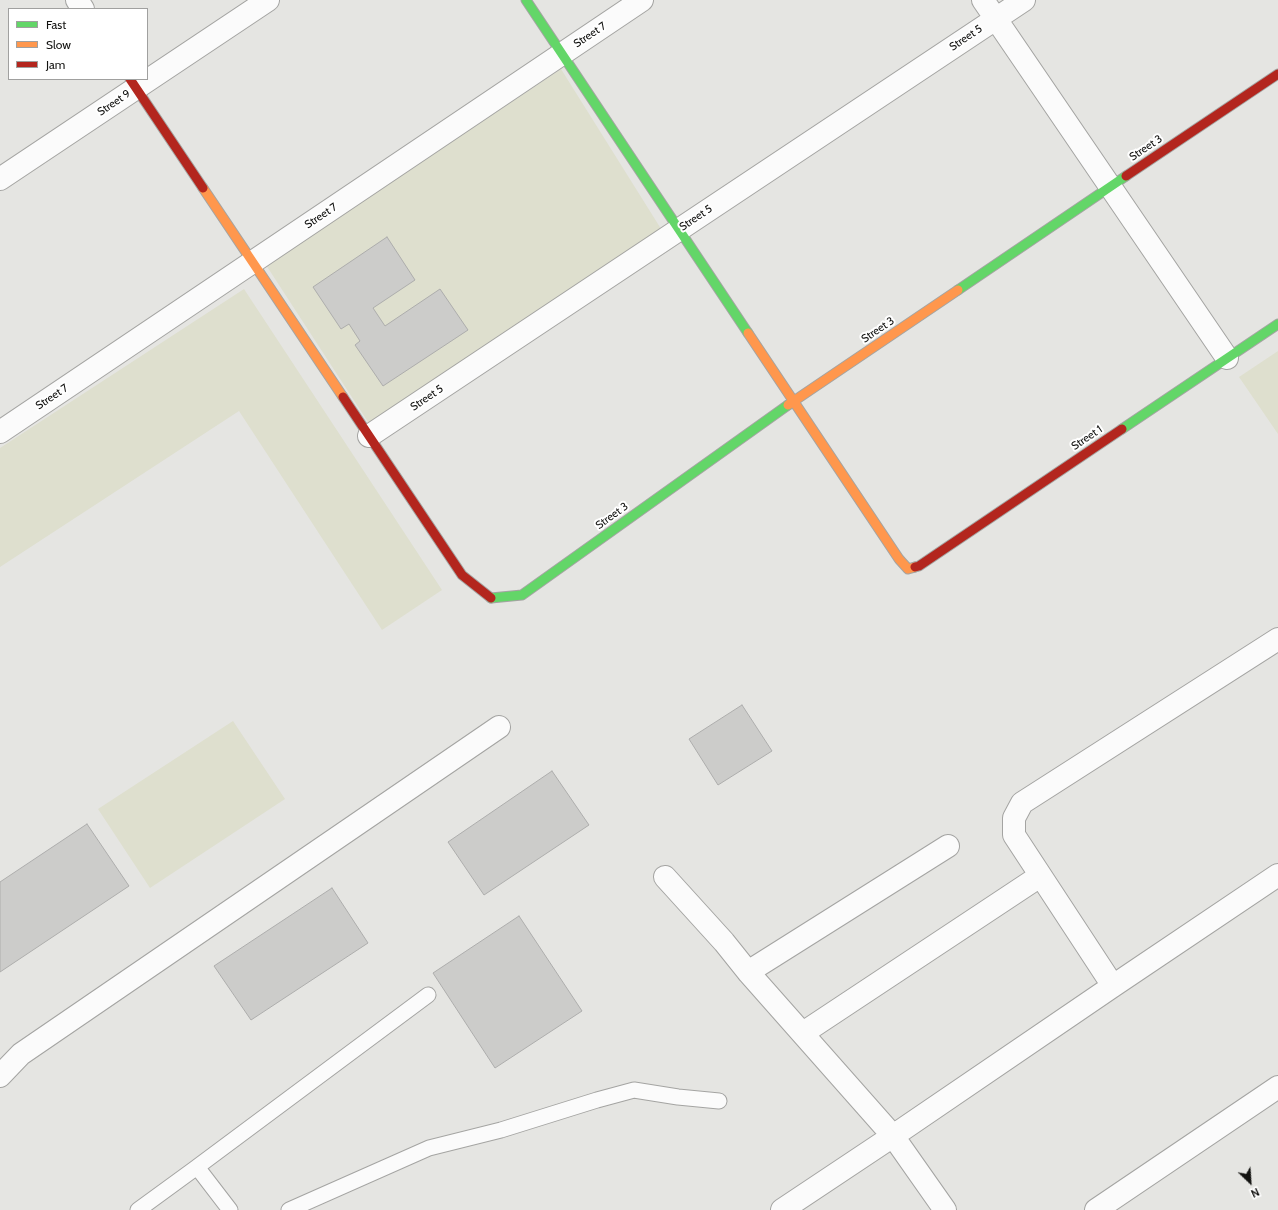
<!DOCTYPE html>
<style>
body{margin:0}
#map{position:relative;width:1278px;height:1210px;overflow:hidden;background:#e5e5e2;font-family:Cabin,sans-serif}
canvas{display:block}
.legend{position:absolute;left:8px;top:8px;width:140px;height:72px;box-sizing:border-box;background:#fff;border:1px solid #a0a09f;margin:0;padding:5px 7px;list-style:none;font-size:12px;color:#121210}
.legend li{display:flex;align-items:center;gap:8px;height:20px}
.legend b{width:20px;border:1px solid #a0a09f}
.north{position:absolute;left:1230px;top:1162px;width:40px;height:40px;-webkit-text-stroke:3px #fff;paint-order:stroke;rotate:155deg;font-size:11px;font-weight:700;line-height:16px;text-align:center;color:#121210}
.north::after{content:'';display:block;margin:auto;width:14px;height:18px;background:#121210;clip-path:polygon(50% 0,100% 100%,50% 72%,0 100%)}
</style>
<div id="map">
<canvas width="1278" height="1210"></canvas>
<ul class="legend">
<li><b style="height:5px;background:#63d668"></b>Fast</li>
<li><b style="height:5px;background:#ff974d"></b>Slow</li>
<li><b style="height:5px;background:#b3261e"></b>Jam</li>
</ul>
<div class="north">N</div>
</div>
<script>
const c = document.querySelector('canvas').getContext('2d');
c.lineJoin = 'round';
function paint(path, color) { c.fillStyle = color; c.fill(path, 'evenodd'); }
const shape = rows => new Path2D(rows.map(r => 'M' + r).join(''));
function strokePath(path, color, width, dash) { c.strokeStyle = color; c.lineWidth = width; c.lineCap = dash ? 'butt' : 'round'; c.setLineDash(dash || []); c.stroke(path); }
function drawText(font, color, halo, rows, align = 'center') {
  c.font = font + ' Cabin,sans-serif'; c.lineWidth = 4; c.setLineDash([]); c.textBaseline = 'middle'; c.strokeStyle = halo; c.fillStyle = color; for (const [text, x, y, turn = 0] of rows) {
    c.save(); c.translate(x, y); c.rotate((+turn || 0) * Math.PI / 180); c.textAlign = isNaN(turn) ? turn : align; if (halo) c.strokeText(text, 0, 0); c.fillText(text, 0, 0); c.restore();
  }
}
paint(shape([
 [561,69,663,232,370,425,266,265],
 [244,289,442,590,382,630,239,411,0,567,0,448],
 [1278,351,1278,434,1239,377],
 [233,721,285,799,150,888,98,809]
]), '#dedfce');
const building = shape([
 [387,237,415,280,373,308,385,326,440,289,468,330,383,386,355,345,360,341,349,324,341,329,313,287,387,237],
 [742,705,772,751,718,785,689,739,742,705],
 [552,771,589,825,484,895,448,842,552,771],
 [87,824,129,886,0,972,0,882,87,824],
 [332,888,368,943,251,1020,214,966,332,888],
 [519,916,582,1011,495,1068,433,973,519,916]
]);
paint(building, '#ccccca');
strokePath(building, '#adadac', 1);
const lane = shape([
 [197,1167,428,995],
 [138,1210,197,1167,230,1210],
 [289,1210,429,1148,501,1130,597,1100,634,1090,678,1097,719,1101]
]);
const street = shape([
 [77,0,83,9],
 [983,0,1227,358],
 [0,179,268,0],
 [0,432,642,0],
 [369,436,1024,0],
 [665,877,724,942,748,972,893,1136,945,1210],
 [748,972,948,846],
 [1113,986,1014,835,1014,818,1022,803,1278,639],
 [803,1033,1040,876],
 [0,1076,21,1054,499,727],
 [782,1210,893,1136,1113,986,1278,875],
 [1096,1210,1278,1087]
]);
const fast = shape([
 [526,0,748,333],
 [958,290,1126,176],
 [1122,429,1278,324],
 [491,598,522,595,788,405]
]);
const slow = shape([
 [203,188,343,397],
 [748,333,899,559,908,569,915,567],
 [788,405,958,290]
]);
const jam = shape([
 [130,79,203,188],
 [1126,176,1278,74],
 [343,397,462,575,491,598],
 [915,567,919,566,1122,429]
]);
strokePath(lane, '#a4a4a2', 17);
strokePath(street, '#a4a4a2', 24);
strokePath(fast, '#a4a4a2', 11);
strokePath(slow, '#a4a4a2', 11);
strokePath(jam, '#a4a4a2', 11);
strokePath(lane, '#fbfbfb', 15);
strokePath(street, '#fbfbfb', 22);
strokePath(fast, '#63d668', 9);
strokePath(slow, '#ff974d', 9);
strokePath(jam, '#b3261e', 9);
drawText('11px', '#121210', '#fff', [
 ["Street 7",590,35,-34],
 ["Street 5",966,38,-34],
 ["Street 9",114,103,-34],
 ["Street 3",1146,148,-34],
 ["Street 7",321,216,-34],
 ["Street 5",696,218,-34],
 ["Street 3",878,330,-34],
 ["Street 7",52,397,-34],
 ["Street 5",427,398,-34],
 ["Street 1",1087,438,-34],
 ["Street 3",612,516,-36]
]);
</script>
